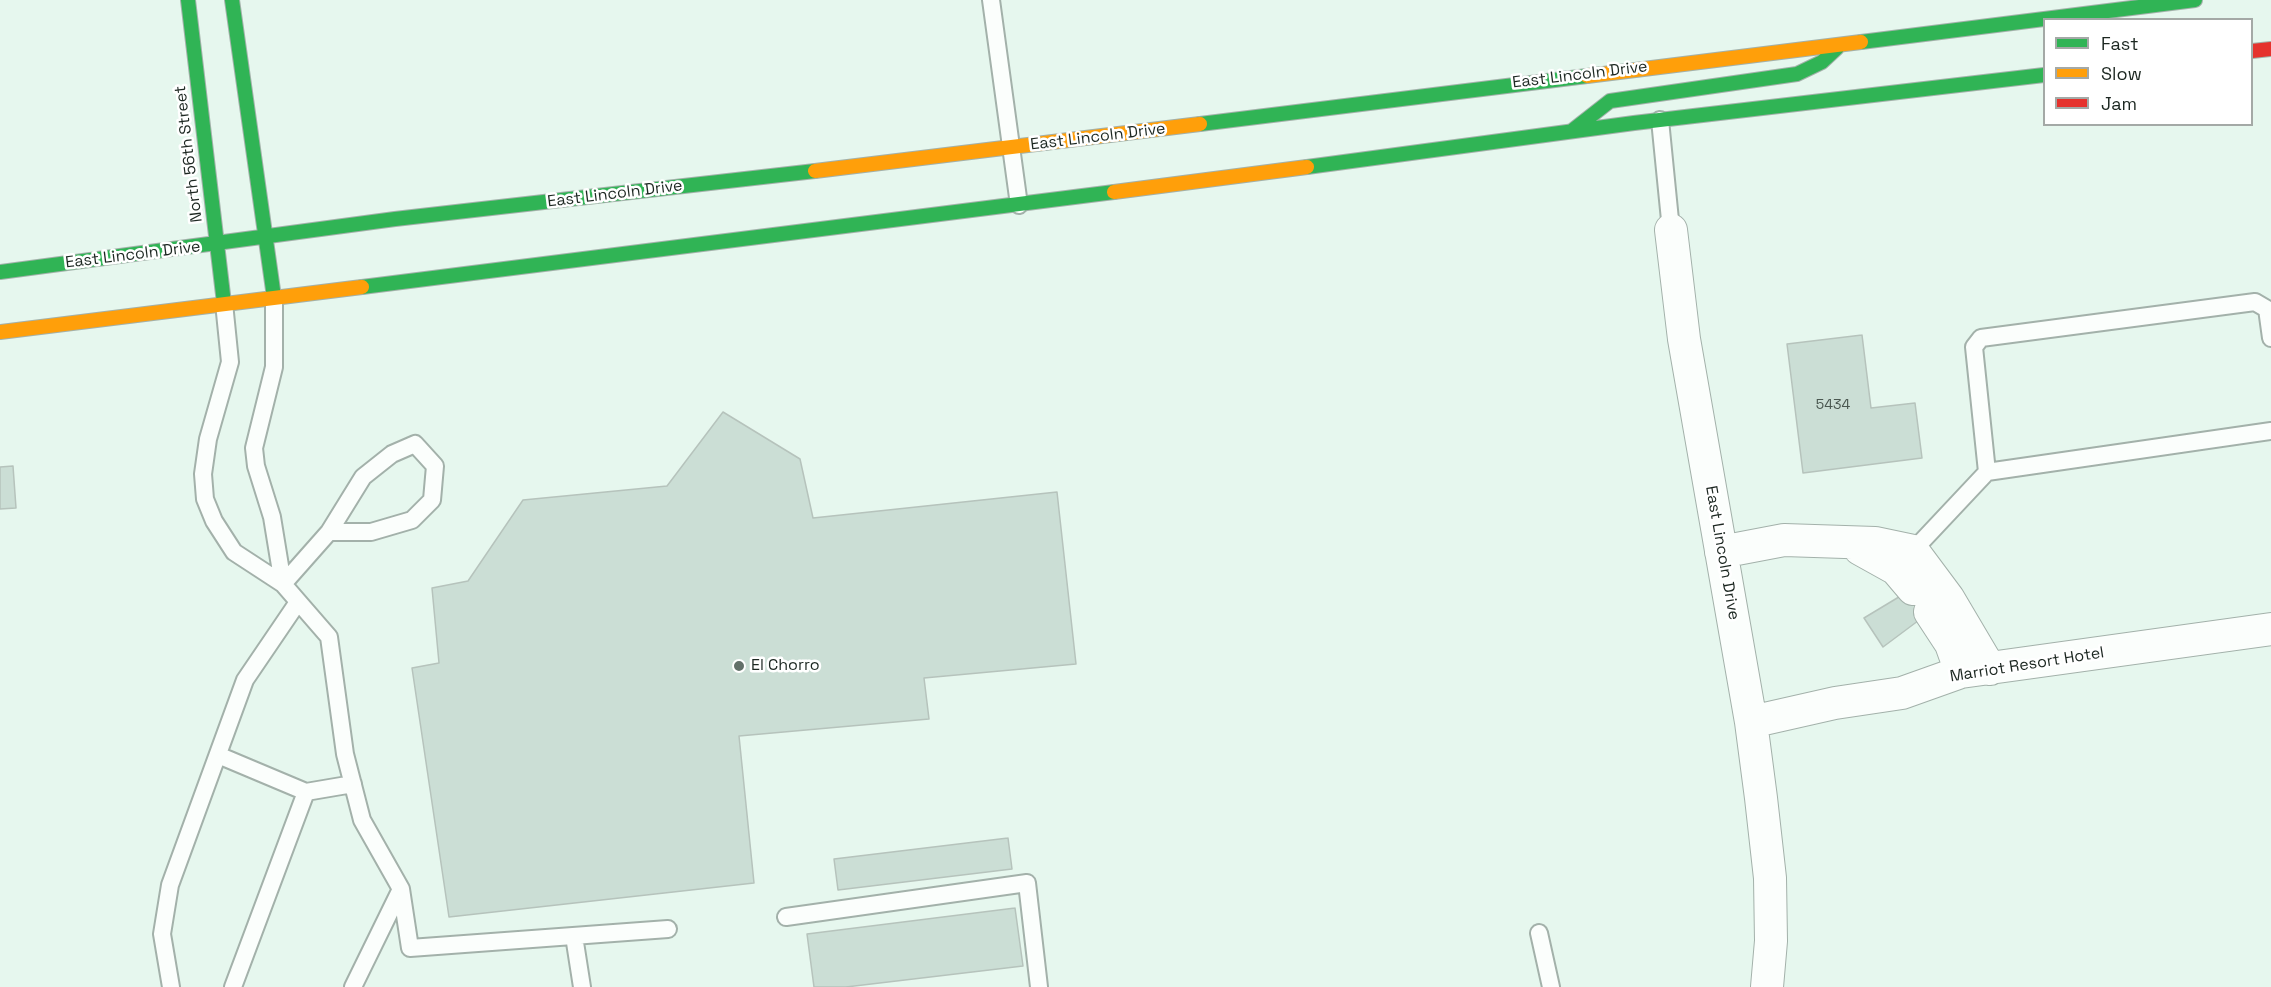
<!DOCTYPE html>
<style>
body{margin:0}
#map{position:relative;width:2271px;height:987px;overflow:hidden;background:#e6f7ee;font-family:"Space Grotesk",sans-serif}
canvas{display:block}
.legend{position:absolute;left:2043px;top:18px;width:210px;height:108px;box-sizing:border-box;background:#fff;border:2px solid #a4a9a6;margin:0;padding:8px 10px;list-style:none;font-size:18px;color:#1c2721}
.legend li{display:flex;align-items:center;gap:12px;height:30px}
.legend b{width:30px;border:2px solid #a4a9a6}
</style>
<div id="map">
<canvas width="2271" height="987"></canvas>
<ul class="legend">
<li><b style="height:8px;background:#30b455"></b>Fast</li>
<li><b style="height:8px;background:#ff9f0a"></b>Slow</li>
<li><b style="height:8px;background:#e5322d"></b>Jam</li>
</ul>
</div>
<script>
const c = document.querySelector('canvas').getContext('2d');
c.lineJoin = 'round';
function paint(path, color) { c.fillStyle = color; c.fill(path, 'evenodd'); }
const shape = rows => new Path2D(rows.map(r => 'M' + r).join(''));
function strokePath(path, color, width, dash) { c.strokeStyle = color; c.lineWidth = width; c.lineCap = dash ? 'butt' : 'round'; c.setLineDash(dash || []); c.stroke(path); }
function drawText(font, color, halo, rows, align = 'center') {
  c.font = font + ' "Space Grotesk",sans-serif'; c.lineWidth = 5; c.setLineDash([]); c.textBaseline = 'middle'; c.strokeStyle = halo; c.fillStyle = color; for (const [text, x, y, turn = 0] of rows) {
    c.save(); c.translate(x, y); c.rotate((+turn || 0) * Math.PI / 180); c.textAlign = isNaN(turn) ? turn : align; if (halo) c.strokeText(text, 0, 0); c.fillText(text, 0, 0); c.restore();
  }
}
const building = shape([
 [1862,335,1871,408,1915,403,1922,458,1803,473,1787,344,1862,335],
 [723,412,800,459,813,518,1057,492,1076,664,924,678,929,719,739,736,754,883,449,917,412,668,439,663,432,588,468,581,523,500,667,486,723,412],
 [13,466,16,508,0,509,0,467,13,466],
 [1927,580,1942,603,1883,647,1864,618,1927,580],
 [1008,838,1012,869,838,890,834,859,1008,838],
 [1015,908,1023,966,846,987,814,987,807,934,1015,908]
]);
paint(building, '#cbded5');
strokePath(building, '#b6c3bc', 1.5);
const lane = shape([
 [991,0,1019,205],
 [1660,120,1671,230],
 [274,297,274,367,254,448,256,466,272,517,283,584],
 [224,303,230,362,208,439,203,474,205,499,214,521,234,552,283,584,329,637,345,754,362,820,401,889,410,948,668,929],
 [1987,472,1974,347,1981,338,2255,302,2267,309,2271,338],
 [1909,555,1987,472,2271,431],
 [283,584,329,532,371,532,412,520,432,500,435,466,415,444,392,454,363,477,329,532],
 [218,755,306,792,233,987],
 [306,792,353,784],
 [786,917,1027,883,1039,987],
 [1539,933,1551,987],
 [574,936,582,987],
 [171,987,162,934,170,885,245,680,298,602],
 [353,987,401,889]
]);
const street = shape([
 [1671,230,1684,339,1751,722,1761,798,1770,878,1771,941,1767,987],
 [1860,549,1896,569,1913,589],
 [1721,552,1784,540,1875,543,1913,551,1948,598,1990,669],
 [1930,612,1951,644,1961,672],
 [1751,722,1835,703,1902,693,1961,672,2271,629]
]);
const fast = shape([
 [188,0,224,303],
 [232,0,274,297],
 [1861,42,2195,0],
 [1200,124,1587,76],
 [1573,130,1610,101,1797,74,1822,62,1837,48],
 [1307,167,1634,123,2044,75],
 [0,272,395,219,815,171],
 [362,287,1114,192]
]);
const slow = shape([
 [1587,76,1861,42],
 [815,171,1200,124],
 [1114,192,1307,167],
 [0,332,362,287]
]);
const jam = shape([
 [2252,51,2271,49]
]);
strokePath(lane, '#a3b1aa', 20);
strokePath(street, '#a3b1aa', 34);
strokePath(fast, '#a3b1aa', 16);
strokePath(slow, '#a3b1aa', 16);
strokePath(jam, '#a3b1aa', 16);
strokePath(lane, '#fbfefc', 16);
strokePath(street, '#fbfefc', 32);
strokePath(fast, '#30b455', 14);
strokePath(slow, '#ff9f0a', 14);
strokePath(jam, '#e5322d', 14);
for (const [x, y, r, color] of [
 [739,666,6,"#637069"]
]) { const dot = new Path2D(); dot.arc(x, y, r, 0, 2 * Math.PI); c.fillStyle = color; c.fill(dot); strokePath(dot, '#fff', 2); }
drawText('14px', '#4a5750', null, [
 ["5434",1833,405]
]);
drawText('16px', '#1c2721', '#fff', [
 ["East Lincoln Drive",1580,75,-7],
 ["East Lincoln Drive",1098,137,-7],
 ["North 56th Street",189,154,-97],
 ["East Lincoln Drive",615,194,-7],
 ["East Lincoln Drive",133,255,-7],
 ["East Lincoln Drive",1722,553,80],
 ["Marriot Resort Hotel",2027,665,-9]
]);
drawText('16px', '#1c2721', '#fff', [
 ["El Chorro",751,666]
], 'left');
</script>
